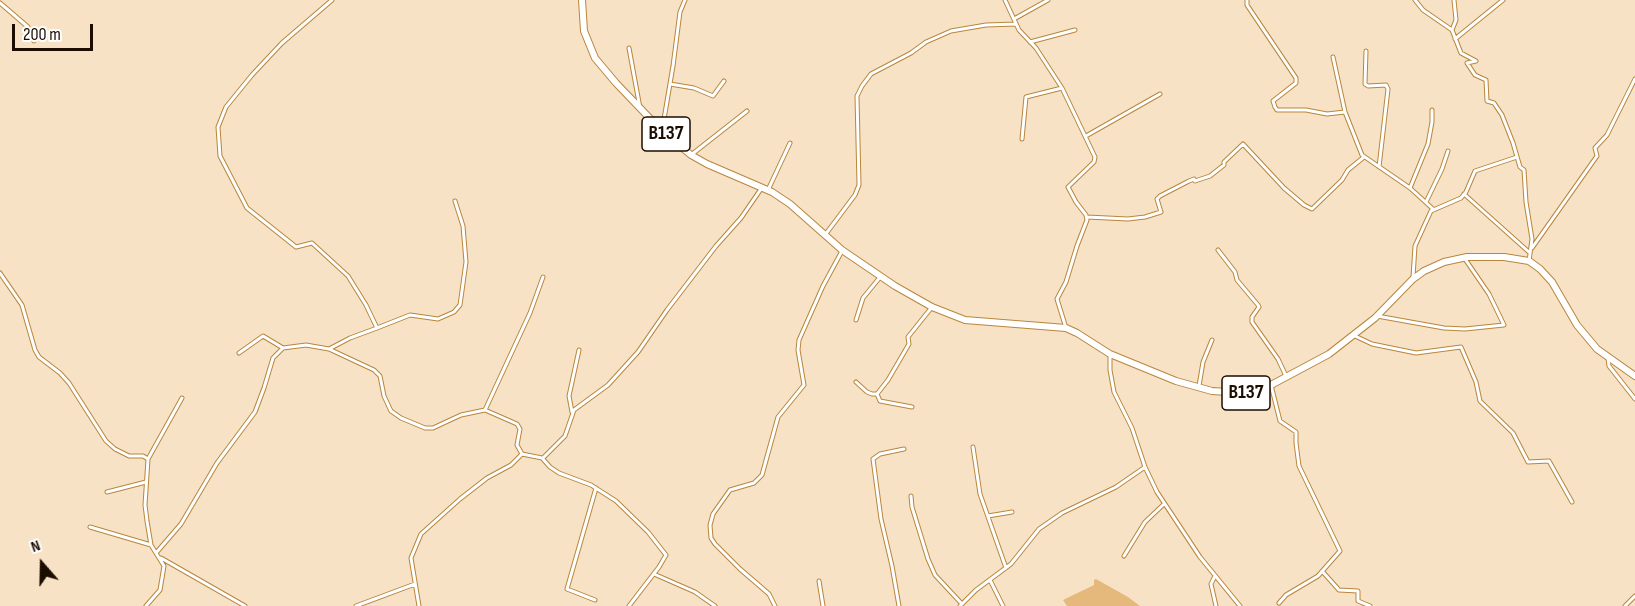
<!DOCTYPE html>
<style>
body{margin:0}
#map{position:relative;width:1635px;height:606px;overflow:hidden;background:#f8e2c6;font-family:"Sofia Sans Condensed",sans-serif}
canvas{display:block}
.north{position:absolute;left:12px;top:534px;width:60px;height:60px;-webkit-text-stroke:4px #fff;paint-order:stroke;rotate:340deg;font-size:16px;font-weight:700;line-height:24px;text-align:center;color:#1c0d00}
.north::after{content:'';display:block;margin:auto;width:21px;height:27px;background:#1c0d00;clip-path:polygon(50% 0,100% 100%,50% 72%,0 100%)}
.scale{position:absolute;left:12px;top:24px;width:81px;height:27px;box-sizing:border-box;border:3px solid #1c0d00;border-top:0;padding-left:8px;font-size:18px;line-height:21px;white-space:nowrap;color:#1c0d00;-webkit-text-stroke:4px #fff;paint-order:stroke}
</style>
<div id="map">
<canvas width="1635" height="606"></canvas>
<div class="north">N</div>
<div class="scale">200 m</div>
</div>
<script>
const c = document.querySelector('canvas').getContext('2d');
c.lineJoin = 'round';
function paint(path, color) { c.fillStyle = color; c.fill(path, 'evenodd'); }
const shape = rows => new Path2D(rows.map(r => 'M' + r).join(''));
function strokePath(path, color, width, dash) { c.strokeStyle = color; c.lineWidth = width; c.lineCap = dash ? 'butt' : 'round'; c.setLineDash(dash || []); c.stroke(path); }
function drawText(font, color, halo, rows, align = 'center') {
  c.font = font + ' "Sofia Sans Condensed",sans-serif'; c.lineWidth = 4.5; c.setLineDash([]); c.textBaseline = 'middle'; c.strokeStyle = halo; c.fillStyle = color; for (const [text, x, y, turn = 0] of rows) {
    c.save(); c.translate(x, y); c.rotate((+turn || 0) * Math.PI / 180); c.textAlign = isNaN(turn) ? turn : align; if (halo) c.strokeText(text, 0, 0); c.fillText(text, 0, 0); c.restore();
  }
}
paint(shape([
 [1096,579,1128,597,1140,606,1067,606,1063,600,1094,585,1094,580]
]), '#e5b97c');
const minor = shape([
 [1005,0,1019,30,1036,48,1062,88,1095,157,1094,162,1068,187,1076,202,1086,215,1087,220,1077,246,1066,282,1057,299,1066,328],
 [1247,0,1247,5,1296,78,1296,83,1273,101,1275,107,1277,110,1306,110,1327,114,1345,112],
 [1415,0,1423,10,1452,30,1461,53,1476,61,1467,63,1475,75,1486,80,1487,101,1494,103,1502,115,1513,143,1520,167,1524,170,1526,202,1532,239,1529,261],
 [0,3,28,27,34,41],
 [1014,19,1048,0],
 [1452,30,1456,20,1454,0],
 [1455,39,1503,0],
 [1030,42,1075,30],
 [629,48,640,108],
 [1366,51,1365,84,1368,86,1386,85,1388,89,1379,167],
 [1333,57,1345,112,1362,155,1410,188,1433,209],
 [670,84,694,88,713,96,724,81],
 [662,131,673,66,680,12,685,0],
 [1086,136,1160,94],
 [1022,139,1026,97,1062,88],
 [691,155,747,111],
 [1410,188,1428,144,1432,122,1432,110],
 [768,190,790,143],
 [1464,194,1530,253],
 [1426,202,1442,169,1448,151],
 [1087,217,1128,219,1145,217,1161,212,1157,199,1160,196,1189,181,1194,179,1195,181,1210,176,1224,165,1224,162,1243,144,1284,188,1304,205,1312,209,1342,180,1348,170,1364,157],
 [825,235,855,195,859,185,857,96,862,86,871,74,911,53,926,42,951,31,986,25,1016,24],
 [1532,248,1597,156,1595,148,1607,135,1635,79],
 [1218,250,1235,272,1237,280,1258,305,1259,307,1252,317,1252,322,1278,359,1286,376],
 [0,273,22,305,35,350,39,357,60,373,69,383,106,441,115,449,129,456,143,456,148,459,145,505,147,521,151,545,164,566,160,590,146,606],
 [1413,277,1415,246,1431,211,1461,198,1466,192,1475,171,1517,157],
 [1377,316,1444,328,1465,329,1504,325,1489,294,1465,259],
 [856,320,863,298,881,276],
 [377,328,410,315,438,319,454,312,460,305,466,262,463,226,455,201],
 [1355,336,1372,344,1416,353,1461,347,1476,382,1480,401,1513,433,1528,462,1549,461,1572,502],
 [329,349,350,338,377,328,366,305,348,276,312,243,296,247,247,208,220,156,218,127,226,107,252,75,282,43,332,0],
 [239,353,263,336,283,348],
 [1110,354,1110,370,1114,392,1132,428,1145,467,1157,492,1200,557,1240,606],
 [1608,358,1609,366,1635,399],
 [856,382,867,392,872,394,877,394],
 [1271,385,1280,421,1296,432,1296,443,1299,466,1340,551,1318,576,1286,595,1279,603],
 [1199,386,1203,362,1212,340],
 [912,407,880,401,877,394,888,380,909,344,908,337,932,307],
 [485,410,530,313,543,277],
 [572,412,569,396,579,350],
 [973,447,980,494,1006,568],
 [543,458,565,436,574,410,608,385,638,352,667,310,716,246,741,218,761,189],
 [148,459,182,398],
 [107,492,146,482],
 [911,496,912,507,928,559,935,575,962,604],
 [988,516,1012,512],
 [90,527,151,545],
 [156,553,181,524,217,463,255,412,264,388,273,358,283,348,306,345,329,349,374,370,380,376,384,396,391,411,401,418,425,428,433,428,461,415,485,410,517,424,520,429,517,445,522,454,542,458,550,467,559,473,591,485,616,501,648,532,666,555,659,567,629,606],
 [1124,556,1145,522,1164,504],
 [161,558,245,606],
 [1322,571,1339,590,1358,591,1358,601,1370,606],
 [654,574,695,592,715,606],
 [1215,576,1211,584,1216,606],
 [990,580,1003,606],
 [819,581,823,606],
 [595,600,567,589,596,488],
 [356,606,415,584],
 [419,606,411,558,421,534,460,499,487,478,511,465,522,454],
 [775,606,769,594,740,569,715,544,711,538,710,525,713,514,730,490,754,483,762,475,778,417,804,385,798,350,799,340,823,286,842,251],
 [899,606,892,566,881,519,873,459,880,454,904,449],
 [960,606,976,590,1011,564,1039,529,1062,513,1116,487,1145,467],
 [1625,606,1635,596]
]);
const primary = shape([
 [582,0,584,31,595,58,616,83,662,131,691,155,707,164,772,192,790,204,842,250,895,286,932,307,965,320,1066,328,1077,333,1110,354,1176,381,1212,391,1244,393,1271,385,1329,354,1375,318,1413,279,1424,271,1444,262,1467,257,1504,257,1529,261,1540,269,1552,282,1577,325,1597,349,1635,376]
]);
strokePath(minor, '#b8863c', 5);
strokePath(primary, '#b8863c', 8);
strokePath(minor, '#fff', 3);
strokePath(primary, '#fff', 6);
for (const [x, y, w] of [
 [666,134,48],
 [1246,393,48]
]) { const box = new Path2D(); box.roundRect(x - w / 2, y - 17, w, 34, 4.5); c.fillStyle = '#fff'; c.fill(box); strokePath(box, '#1c0d00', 1.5); }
drawText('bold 20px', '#1c0d00', null, [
 ["B137",666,134],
 ["B137",1246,393]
]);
</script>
